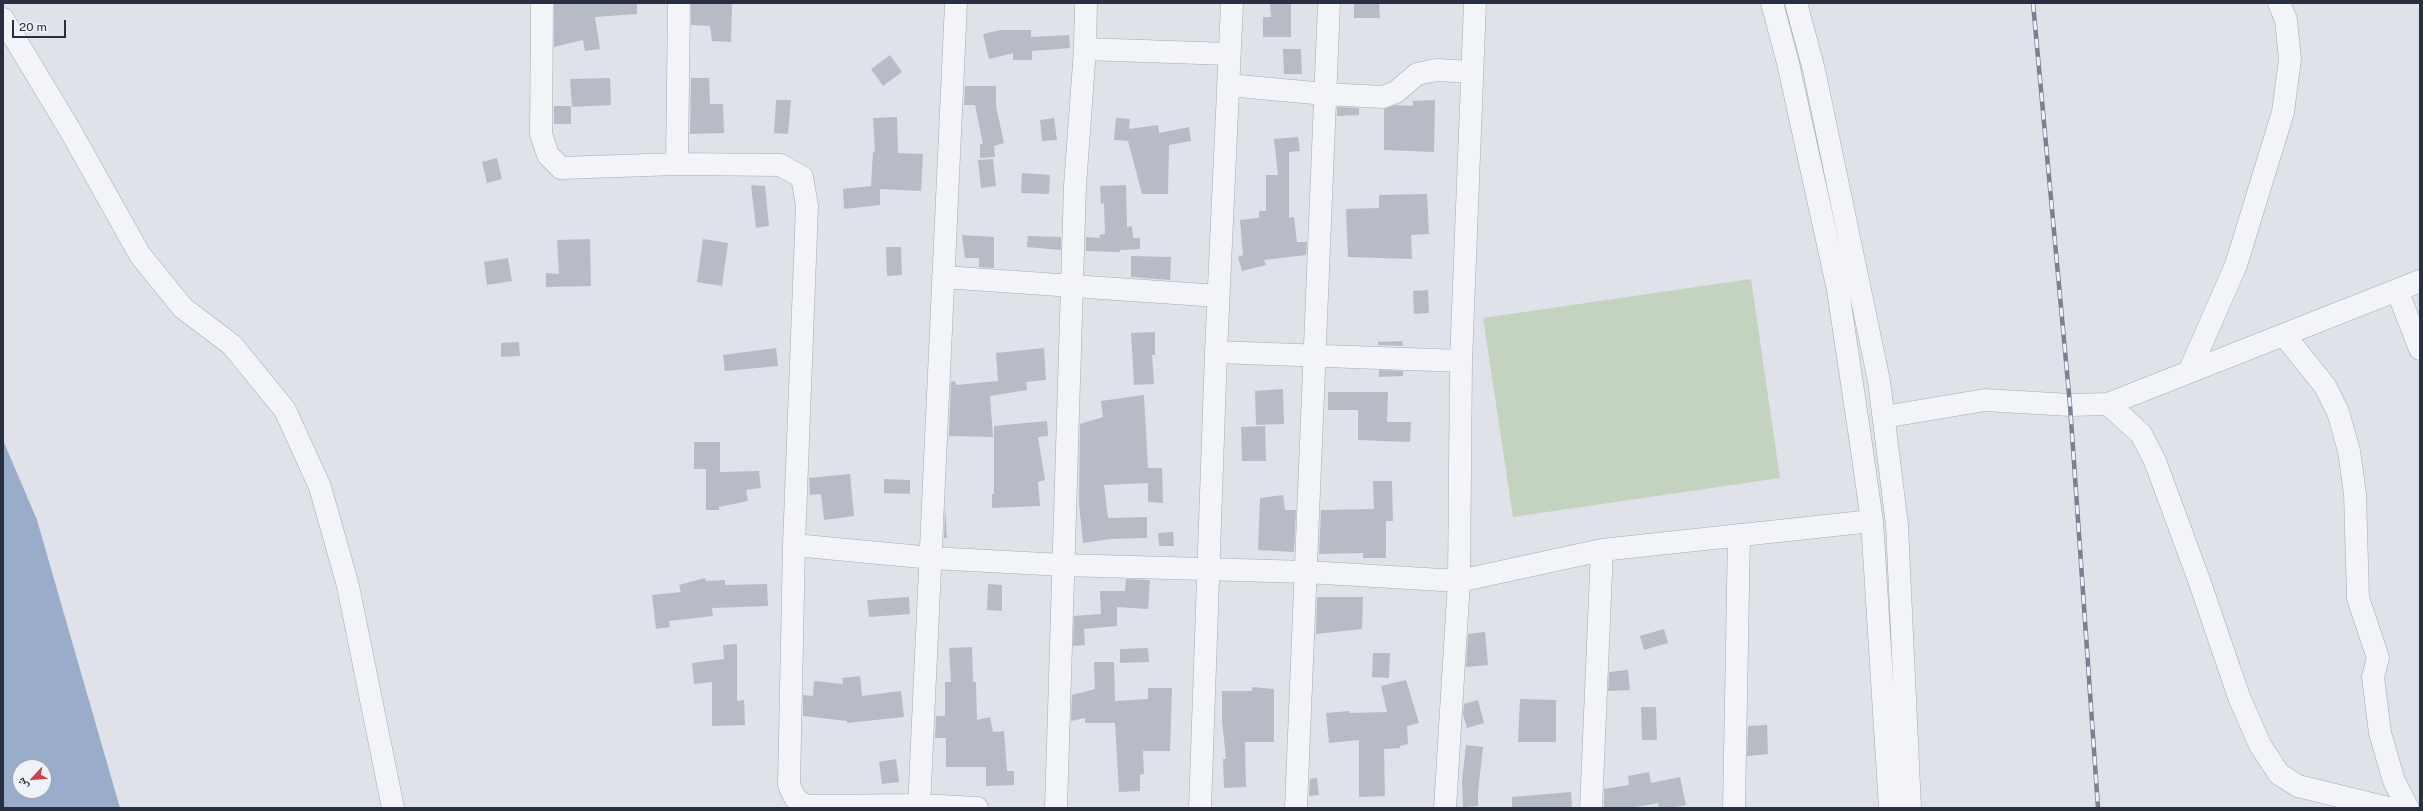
<!DOCTYPE html>
<meta charset="utf-8">
<style>
body{margin:0}
#map{position:relative;width:2423px;height:811px;overflow:hidden;background:#dfe2e9;font-family:"Public Sans","Noto Naskh Arabic",sans-serif}
canvas{display:block}
.frame{position:absolute;inset:0;border:4px solid #282f41;pointer-events:none}
.north{position:absolute;left:12px;top:759px;width:40px;height:40px;box-sizing:border-box;background:#eff2f6;border:1px solid #9fa4ae;border-radius:50%;rotate:244deg;font-size:11px;font-weight:700;line-height:16px;text-align:center;color:#282f41}
.north::after{content:'';display:block;margin:auto;width:14px;height:18px;background:#d2414b;clip-path:polygon(50% 0,100% 100%,50% 72%,0 100%)}
.scale{position:absolute;left:12px;top:20px;width:54px;height:18px;box-sizing:border-box;border:2px solid #282f41;border-top:0;padding-left:5px;font-size:12px;line-height:14px;white-space:nowrap;color:#282f41;-webkit-text-stroke:3px #eff2f6;paint-order:stroke}
</style>
<div id="map">
<canvas width="2423" height="811"></canvas>
<div class="frame"></div>
<div class="north">ش</div>
<div class="scale">20 m</div>
</div>
<script>
const c = document.querySelector('canvas').getContext('2d');
c.lineJoin = 'round';
function paint(path, color) { c.fillStyle = color; c.fill(path, 'evenodd'); }
const shape = rows => new Path2D(rows.map(r => 'M' + r).join(''));
function strokePath(path, color, width, dash) { c.strokeStyle = color; c.lineWidth = width; c.lineCap = dash ? 'butt' : 'round'; c.setLineDash(dash || []); c.stroke(path); }
paint(shape([
 [1751,279,1780,478,1513,517,1483,318]
]), '#c4d3c0');
paint(shape([
 [3,440,37,520,120,808,3,808],
 [20,767,44,767,44,791,20,791]
]), '#99adca');
paint(shape([
 [554,3,637,3,637,14,595,17,600,49,585,51,583,40,554,47],
 [691,3,732,3,731,42,712,41,710,26,691,25],
 [1270,3,1291,3,1291,37,1263,37,1263,17,1271,17],
 [1354,3,1379,3,1380,18,1354,18],
 [1001,30,1031,30,1031,37,1069,35,1070,48,1032,51,1032,60,1013,60,1013,53,989,59,983,34],
 [1283,49,1301,49,1302,74,1284,74],
 [890,55,902,72,883,86,871,69],
 [610,78,611,105,572,107,570,79],
 [691,78,709,78,710,104,723,104,724,133,690,134],
 [965,86,996,86,996,106,1004,143,994,146,995,157,980,158,980,144,983,144,975,105,964,105],
 [776,100,791,100,788,134,774,133],
 [1435,100,1434,152,1384,150,1384,109,1396,105,1413,106,1413,101],
 [554,106,571,106,571,124,554,124],
 [1337,107,1359,108,1359,115,1337,116],
 [897,117,898,153,923,154,921,191,880,189,880,205,844,209,843,189,871,186,873,152,875,152,873,118],
 [1054,118,1057,140,1042,141,1040,120],
 [1116,118,1130,119,1129,129,1158,125,1159,133,1189,127,1191,141,1169,145,1168,194,1142,194,1128,141,1114,140],
 [1298,137,1300,151,1289,152,1289,218,1294,217,1297,242,1307,242,1306,255,1264,260,1266,265,1242,271,1238,257,1243,255,1240,220,1259,218,1259,211,1266,211,1266,175,1278,175,1274,139],
 [497,158,502,179,487,183,482,162],
 [993,159,996,186,981,188,978,160],
 [1022,173,1050,175,1049,194,1021,193],
 [751,185,765,186,769,226,756,228],
 [1126,185,1127,227,1132,226,1133,238,1140,238,1140,249,1120,250,1120,252,1086,251,1086,237,1100,238,1099,235,1105,234,1104,203,1101,204,1100,186],
 [1427,194,1429,234,1411,235,1412,259,1348,257,1346,209,1379,208,1379,195],
 [962,235,994,237,994,268,979,267,979,258,965,258],
 [1028,236,1061,237,1061,250,1027,247],
 [590,239,591,286,546,287,546,273,559,274,557,240],
 [703,239,728,243,722,286,697,282],
 [886,247,901,247,902,275,887,276],
 [1131,256,1171,257,1170,280,1131,277],
 [508,258,512,281,487,285,484,262],
 [1428,290,1429,313,1414,314,1413,291],
 [1155,332,1155,355,1152,355,1154,384,1134,385,1131,333],
 [1402,341,1403,346,1378,345,1378,342],
 [519,342,520,356,501,357,501,343],
 [776,348,778,366,725,371,723,355],
 [1044,348,1046,380,1026,382,1027,390,990,396,993,437,949,436,951,382,955,381,956,385,998,381,996,353],
 [1379,370,1403,371,1403,376,1379,377],
 [1283,389,1284,424,1256,425,1255,391],
 [1328,392,1388,392,1387,422,1411,422,1410,442,1358,440,1358,410,1328,410],
 [1144,395,1148,468,1162,468,1163,503,1148,502,1148,483,1104,485,1108,518,1147,517,1147,538,1110,539,1083,543,1079,503,1080,424,1103,417,1101,401],
 [1047,421,1048,436,1038,437,1045,480,1038,482,1040,506,992,508,992,494,994,494,994,426],
 [1265,426,1266,461,1242,461,1241,427],
 [694,442,720,442,720,472,759,471,761,488,746,490,748,501,719,507,719,510,706,510,706,469,694,469],
 [850,474,854,516,824,520,821,494,810,495,809,478],
 [884,479,910,480,910,494,884,493],
 [1373,481,1392,481,1393,521,1386,521,1386,558,1363,558,1363,553,1319,554,1321,510,1374,509],
 [1283,495,1285,510,1296,510,1294,552,1258,550,1260,498],
 [945,507,947,538,944,538],
 [1173,532,1174,546,1159,546,1158,533],
 [705,578,706,581,725,580,725,585,767,584,768,606,712,608,713,616,669,621,670,627,656,629,652,595,681,592,679,585],
 [1126,579,1150,580,1148,609,1117,607,1117,626,1084,629,1085,645,1073,646,1074,616,1101,614,1100,591,1125,591],
 [988,584,1002,585,1002,611,987,610],
 [909,597,910,614,869,617,867,600],
 [1317,597,1363,597,1362,629,1316,634],
 [1664,629,1668,643,1644,650,1640,636],
 [1485,632,1488,665,1466,667,1468,634],
 [737,644,737,701,744,700,745,725,712,726,712,682,694,684,692,663,724,659,723,645],
 [972,647,973,682,976,682,977,720,990,717,993,732,1004,731,1007,771,1014,771,1014,785,986,786,986,767,946,767,946,738,935,738,936,716,945,716,945,682,951,682,949,648],
 [1148,648,1149,662,1120,663,1120,649],
 [1373,653,1390,653,1389,678,1372,677],
 [1094,662,1114,662,1115,701,1148,699,1148,688,1172,688,1170,751,1143,751,1144,774,1140,775,1140,791,1119,792,1115,723,1085,723,1085,718,1071,721,1072,695,1095,689],
 [1628,670,1630,690,1608,691,1609,672],
 [860,676,862,696,901,691,904,717,847,723,847,721,803,716,803,695,813,696,814,681,843,684,842,678],
 [1406,680,1419,723,1407,726,1408,744,1400,746,1400,748,1384,749,1385,796,1359,797,1359,740,1329,743,1326,713,1349,711,1349,713,1387,712,1381,686],
 [1252,687,1274,689,1274,742,1245,742,1246,787,1224,788,1223,759,1226,759,1222,720,1222,691,1252,691],
 [1520,699,1556,700,1556,742,1518,742],
 [1478,700,1484,723,1467,728,1463,715,1464,704],
 [1641,707,1656,707,1657,740,1642,740],
 [1767,725,1768,754,1747,756,1748,726],
 [1466,745,1483,747,1478,793,1478,806,1463,807,1462,781],
 [896,759,899,782,882,784,879,762],
 [1649,772,1651,783,1680,777,1686,805,1672,808,1659,808,1658,803,1631,808,1604,808,1604,789,1629,785,1628,776],
 [1317,778,1319,795,1309,796,1310,779],
 [1571,792,1572,807,1512,808,1512,797]
]), '#b6bbc6');
const minor = shape([
 [542,3,541,134,548,155,561,168,677,164,780,165,802,177,807,206,794,545,789,785,795,798,805,806,920,805,977,808],
 [1772,3,1788,63,1838,290,1861,444,1872,521,1890,808],
 [1796,3,1814,70,1879,381,1897,525,1910,808],
 [3,19,70,130,140,255,183,308,232,345,285,410,320,487,348,586,393,808],
 [1085,49,1229,54],
 [1228,85,1325,94,1383,97,1396,92,1417,74,1436,70,1472,72],
 [677,164,679,3],
 [943,277,1218,296],
 [2397,290,2420,349],
 [2284,335,2325,386,2338,412,2349,451,2355,494,2358,598,2378,658,2373,677,2380,733,2394,781,2408,808],
 [1216,352,1461,361],
 [2189,372,2236,265,2283,112,2290,59,2286,20,2279,3],
 [2108,404,2141,434,2155,461,2199,580,2239,697,2260,745,2279,774,2298,786,2388,808],
 [1884,417,1985,400,2070,405,2108,404,2420,281],
 [794,545,932,558,1063,565,1307,572,1459,581,1602,550,1872,521],
 [919,808,956,3],
 [1056,808,1075,186,1085,49,1086,3],
 [1200,808,1216,352,1232,3],
 [1296,808,1329,3],
 [1445,808,1459,581,1461,361,1475,3],
 [1591,808,1602,550],
 [1734,808,1739,535]
]);
strokePath(minor, '#a4a9b3', 23);
strokePath(minor, '#f2f4f7', 22);
const rail = shape([
 [2033,3,2070,405,2098,808]
]);
strokePath(rail, '#788093', 4.5);
strokePath(rail, '#eff2f6', 3, [9]);
</script>
